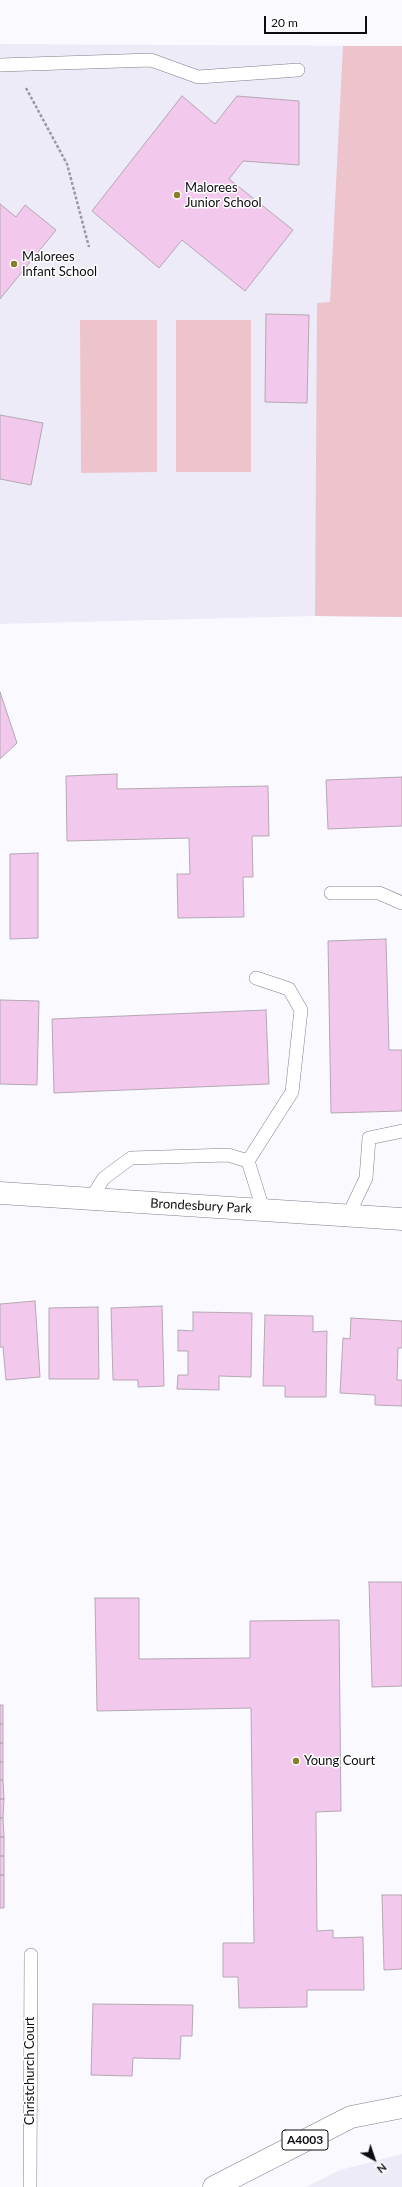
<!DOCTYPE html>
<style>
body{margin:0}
#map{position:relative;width:402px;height:2187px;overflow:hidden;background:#faf9ff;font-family:Lato,sans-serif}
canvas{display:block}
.north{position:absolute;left:354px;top:2139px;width:40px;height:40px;-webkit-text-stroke:3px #fff;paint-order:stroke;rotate:140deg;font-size:11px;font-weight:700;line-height:16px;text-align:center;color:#0d0c11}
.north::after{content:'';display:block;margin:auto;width:14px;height:18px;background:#0d0c11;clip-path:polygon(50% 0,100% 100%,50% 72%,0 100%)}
.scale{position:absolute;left:264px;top:16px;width:103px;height:18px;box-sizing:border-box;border:2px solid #0d0c11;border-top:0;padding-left:5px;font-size:12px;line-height:14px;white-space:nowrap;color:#0d0c11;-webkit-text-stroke:3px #fff;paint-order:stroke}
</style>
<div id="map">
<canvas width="402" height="2187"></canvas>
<div class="north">N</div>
<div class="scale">20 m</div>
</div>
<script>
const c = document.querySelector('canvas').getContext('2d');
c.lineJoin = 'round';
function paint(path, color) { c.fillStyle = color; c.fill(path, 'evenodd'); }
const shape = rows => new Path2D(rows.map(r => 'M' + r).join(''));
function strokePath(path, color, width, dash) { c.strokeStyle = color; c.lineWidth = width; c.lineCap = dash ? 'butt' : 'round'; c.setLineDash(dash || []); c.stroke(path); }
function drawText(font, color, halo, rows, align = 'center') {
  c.font = font + ' Lato,sans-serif'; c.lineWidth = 3; c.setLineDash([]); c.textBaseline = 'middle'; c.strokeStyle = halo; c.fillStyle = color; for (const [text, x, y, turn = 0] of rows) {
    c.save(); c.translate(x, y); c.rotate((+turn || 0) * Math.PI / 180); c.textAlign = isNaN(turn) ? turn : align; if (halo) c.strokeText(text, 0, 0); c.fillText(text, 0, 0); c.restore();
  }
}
paint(shape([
 [0,44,402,46,402,617,315,616,0,624],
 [402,2154,402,2187,306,2187,340,2170]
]), '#eeebf8');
paint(shape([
 [343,46,402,46,402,617,315,616,317,303,330,302],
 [80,320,157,320,157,472,81,473],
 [176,320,251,320,251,472,176,472]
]), '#edc3cc');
const building = shape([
 [182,96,215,124,237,96,299,101,299,165,243,161,229,179,293,230,245,291,182,240,159,268,92,211,182,96],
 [0,204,16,217,25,205,56,230,0,299,0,204],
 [266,314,309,315,307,403,265,402,266,314],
 [0,415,43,423,31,485,0,479,0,415],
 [0,692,17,743,0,759,0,692],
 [117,774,117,789,268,786,269,836,252,836,253,877,243,877,244,917,178,918,177,874,190,874,189,838,67,841,66,776,117,774],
 [402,777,402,826,328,829,326,780,402,777],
 [38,853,38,938,10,939,10,854,38,853],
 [386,939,389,1050,402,1050,402,1111,331,1113,328,941,386,939],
 [0,1000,39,1001,37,1085,0,1084,0,1000],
 [266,1010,269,1084,54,1093,52,1019,266,1010],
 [35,1301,40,1377,6,1380,3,1347,0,1347,0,1304,35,1301],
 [162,1306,164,1386,138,1387,138,1380,113,1380,111,1308,162,1306],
 [98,1307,99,1379,49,1379,49,1308,98,1307],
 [193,1312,252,1313,251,1377,219,1376,219,1390,177,1389,178,1375,188,1375,188,1351,178,1351,178,1330,193,1331,193,1312],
 [265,1315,313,1316,313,1332,327,1331,326,1397,285,1397,285,1386,263,1386,265,1315],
 [351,1318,402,1321,402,1348,398,1348,397,1380,402,1380,402,1406,375,1405,375,1395,340,1393,343,1338,350,1339,351,1318],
 [369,1582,402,1582,402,1686,372,1687,369,1582],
 [95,1598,139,1598,139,1659,250,1658,250,1621,339,1620,341,1811,316,1812,317,1931,333,1930,333,1938,363,1937,364,1990,307,1990,307,2007,239,2008,238,1977,223,1977,223,1943,254,1943,251,1708,97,1711,95,1598],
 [0,1705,3,1705,3,1724,0,1724,0,1705],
 [0,1724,3,1724,3,1743,0,1743,0,1724],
 [0,1743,3,1743,3,1762,0,1762,0,1743],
 [0,1762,3,1762,3,1780,0,1780,0,1762],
 [0,1780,3,1780,4,1799,0,1799,0,1780],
 [0,1799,4,1799,3,1818,0,1818,0,1799],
 [0,1818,3,1818,4,1837,0,1837,0,1818],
 [0,1837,4,1837,4,1856,0,1856,0,1837],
 [0,1856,4,1856,4,1875,0,1875,0,1856],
 [0,1875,4,1875,4,1908,0,1908,0,1875],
 [382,1895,402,1895,402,1969,384,1970,382,1895],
 [93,2004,193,2005,192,2036,181,2036,180,2059,133,2058,132,2076,91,2075,93,2004]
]);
paint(building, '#f2c8ed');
strokePath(building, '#b4a8b3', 1);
const lane = shape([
 [0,65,151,60,198,77,298,70],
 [331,893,379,893,402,903],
 [248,1161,263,1209],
 [90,1200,104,1178,131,1158,228,1155,248,1161,292,1092,301,1010,289,989,256,978],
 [348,1216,366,1178,369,1138,402,1131],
 [30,2187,31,1955]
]);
const street = shape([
 [0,1193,402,1219]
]);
const primary = shape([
 [214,2187,351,2117,402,2107]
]);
strokePath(lane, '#807d8a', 14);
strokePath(street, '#807d8a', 23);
strokePath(primary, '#807d8a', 23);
strokePath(shape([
 [26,88,67,164,89,247]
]), '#9b9a9f', 2.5, [3, 2]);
strokePath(lane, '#fff', 13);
strokePath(street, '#fff', 22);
strokePath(primary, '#fff', 22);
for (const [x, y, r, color] of [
 [177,195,4,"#878028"],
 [14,264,4,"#878028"],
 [296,1761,4,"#878028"]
]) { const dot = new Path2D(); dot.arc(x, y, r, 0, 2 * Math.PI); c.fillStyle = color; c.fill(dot); strokePath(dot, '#fff', 1.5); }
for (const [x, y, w] of [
 [305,2140,46]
]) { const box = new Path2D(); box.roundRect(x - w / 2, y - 10, w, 20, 3); c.fillStyle = '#fff'; c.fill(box); strokePath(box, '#0d0c11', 1); }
drawText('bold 12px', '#0d0c11', null, [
 ["A4003",305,2140]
]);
drawText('13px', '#0d0c11', '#fff', [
 ["Malorees",185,188],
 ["Junior School",185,203],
 ["Malorees",22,257],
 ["Infant School",22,272],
 ["Young Court",304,1761]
], 'left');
drawText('13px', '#0d0c11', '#fff', [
 ["Brondesbury Park",201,1206,3],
 ["Christchurch Court",30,2071,-90]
]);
</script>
